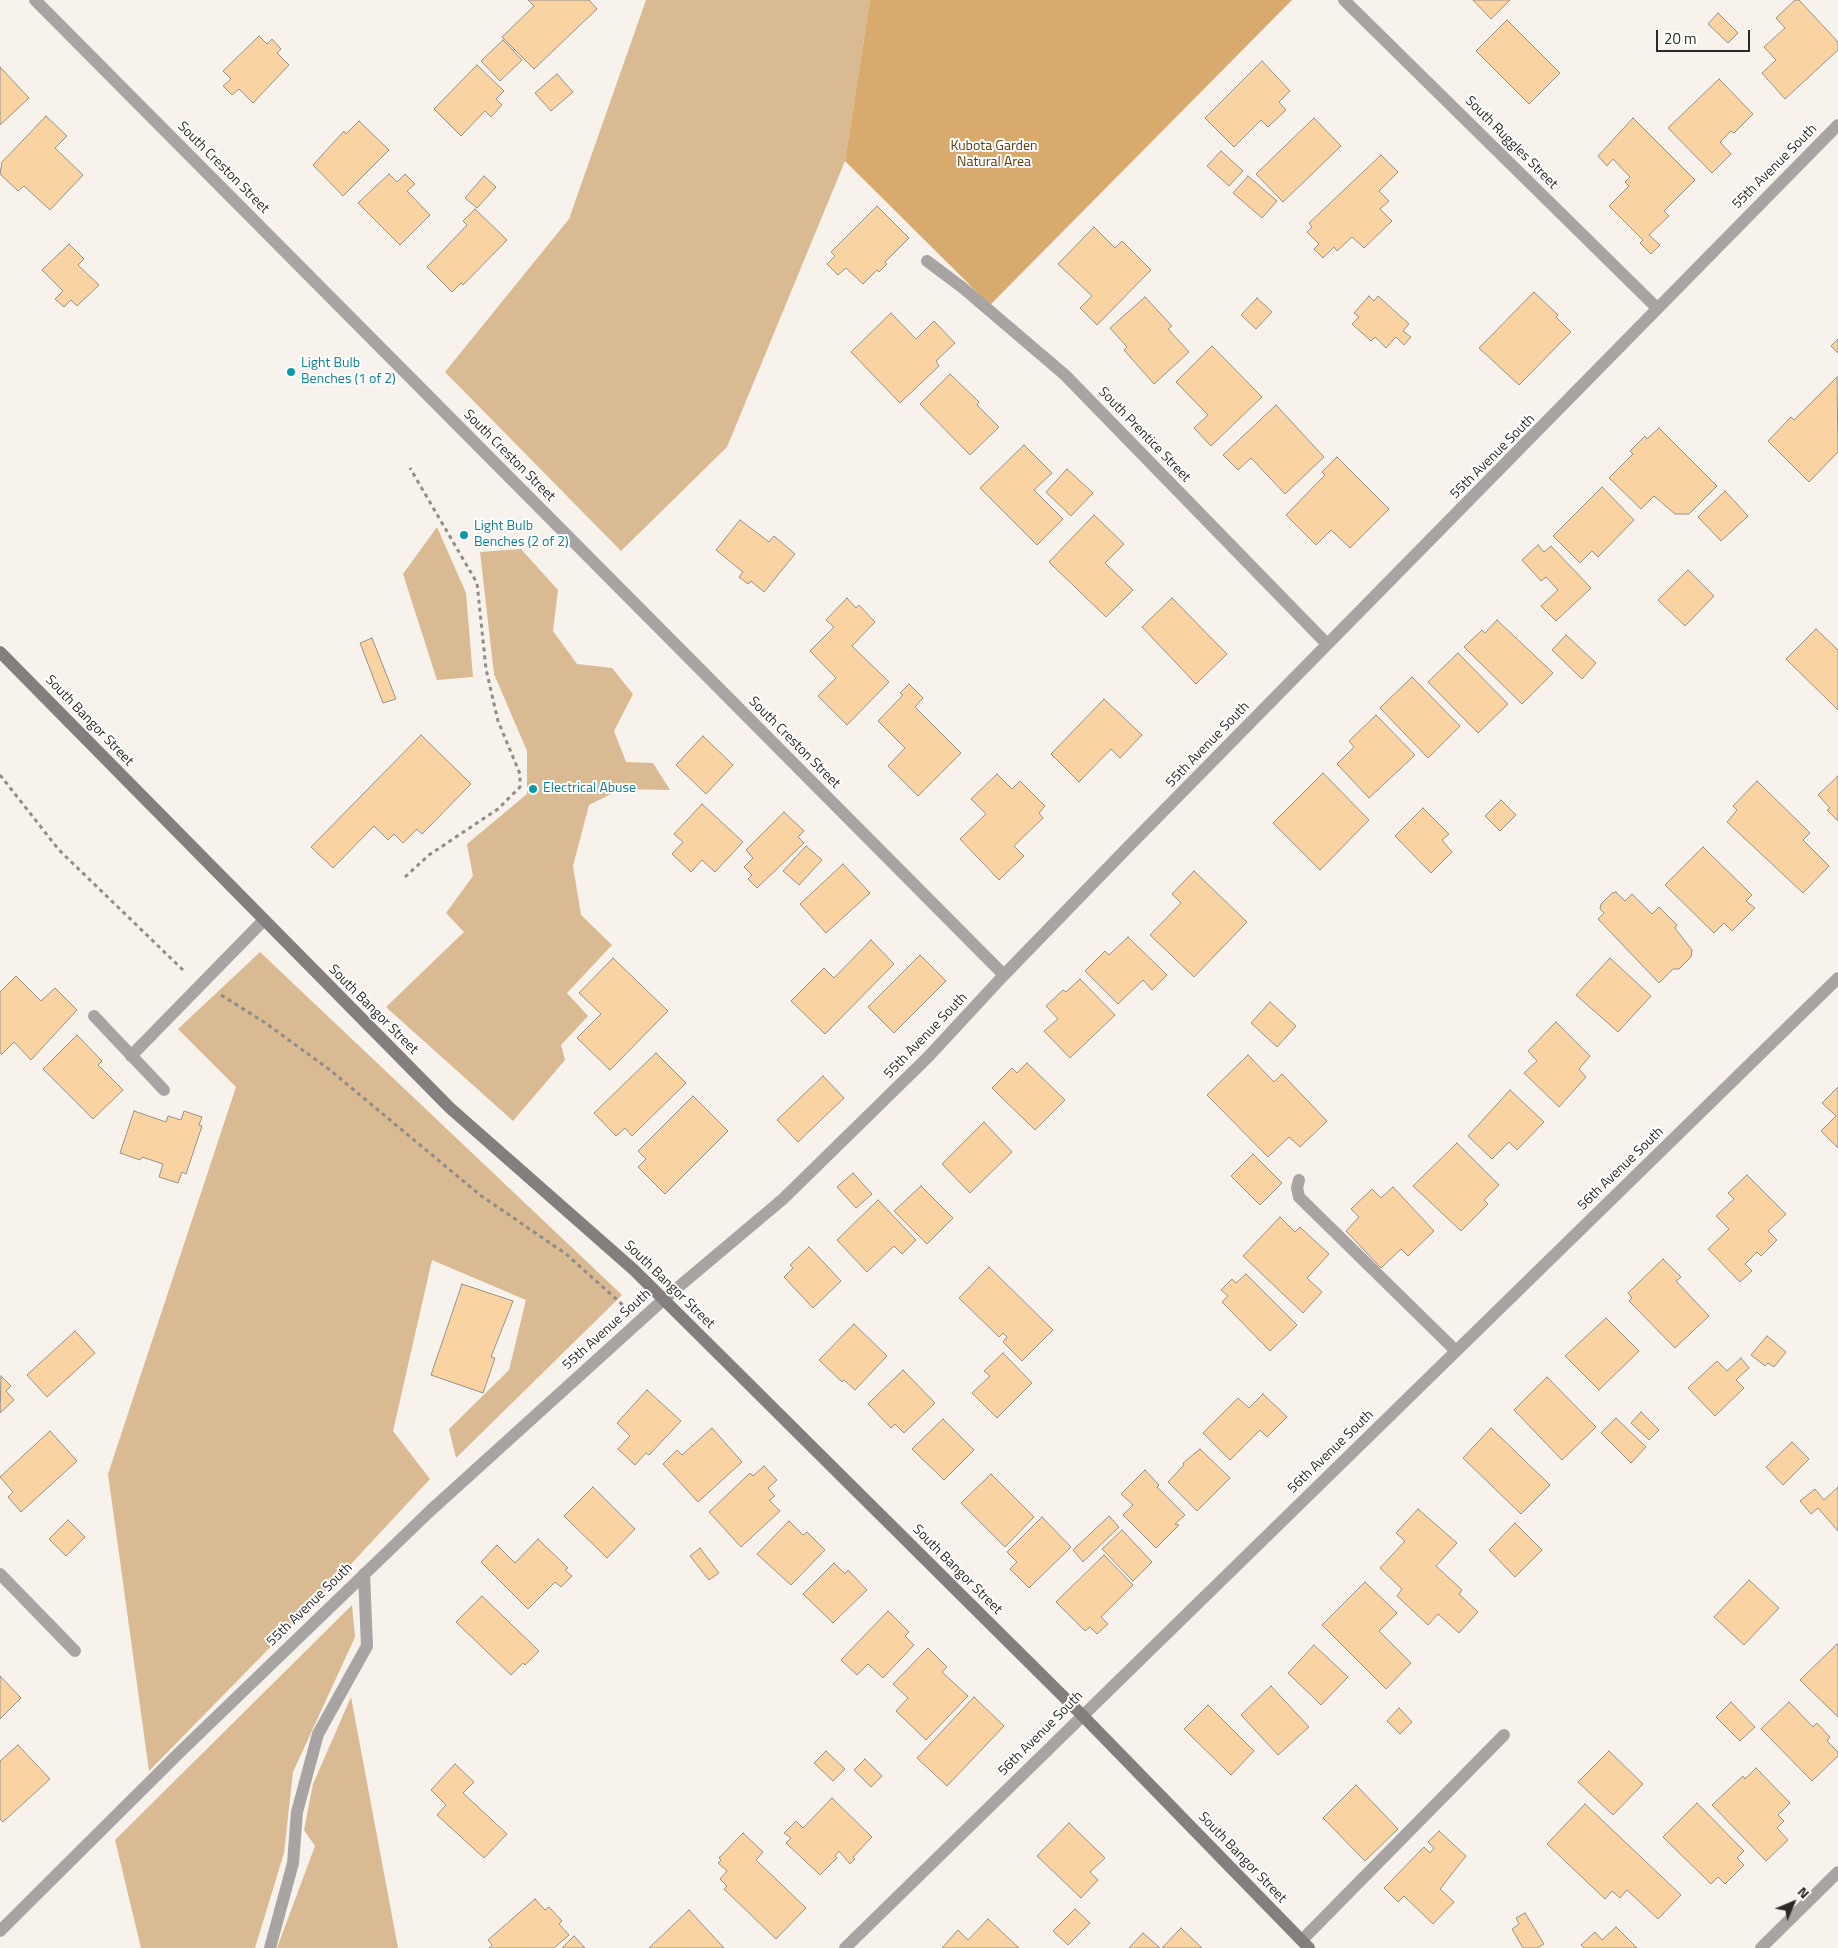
<!DOCTYPE html>
<style>
body{margin:0}
#map{position:relative;width:1838px;height:1948px;overflow:hidden;background:#f7f2ec;font-family:"Titillium Web",sans-serif}
canvas{display:block}
.north{position:absolute;left:1768px;top:1878px;width:50px;height:50px;-webkit-text-stroke:4px #fff;paint-order:stroke;rotate:45deg;font-size:14px;font-weight:700;line-height:20px;text-align:center;color:#2c2a28}
.north::after{content:'';display:block;margin:auto;width:18px;height:22px;background:#2c2a28;clip-path:polygon(50% 0,100% 100%,50% 72%,0 100%)}
.scale{position:absolute;left:1656px;top:30px;width:94px;height:22px;box-sizing:border-box;border:2px solid #2c2a28;border-top:0;padding-left:6px;font-size:15px;line-height:18px;white-space:nowrap;color:#2c2a28;-webkit-text-stroke:4px #fff;paint-order:stroke}
</style>
<div id="map">
<canvas width="1838" height="1948"></canvas>
<div class="north">N</div>
<div class="scale">20 m</div>
</div>
<script>
const c = document.querySelector('canvas').getContext('2d');
c.lineJoin = 'round';
function paint(path, color) { c.fillStyle = color; c.fill(path, 'evenodd'); }
const shape = rows => new Path2D(rows.map(r => 'M' + r).join(''));
function strokePath(path, color, width, dash) { c.strokeStyle = color; c.lineWidth = width; c.lineCap = dash ? 'butt' : 'round'; c.setLineDash(dash || []); c.stroke(path); }
function drawText(font, color, halo, rows, align = 'center') {
  c.font = font + ' "Titillium Web",sans-serif'; c.lineWidth = 4; c.setLineDash([]); c.textBaseline = 'middle'; c.strokeStyle = halo; c.fillStyle = color; for (const [text, x, y, turn = 0] of rows) {
    c.save(); c.translate(x, y); c.rotate((+turn || 0) * Math.PI / 180); c.textAlign = isNaN(turn) ? turn : align; if (halo) c.strokeText(text, 0, 0); c.fillText(text, 0, 0); c.restore();
  }
}
paint(shape([
 [646,0,870,0,845,161,727,447,621,551,445,372,569,219],
 [437,527,466,593,473,677,437,680,403,574],
 [521,549,558,590,553,631,577,664,612,668,633,694,614,731,626,762,653,763,670,790,621,789,589,805,573,866,581,915,612,945,567,993,588,1016,561,1045,565,1060,513,1121,386,1007,464,932,446,913,473,876,467,844,527,794,527,751,494,674,480,552],
 [260,952,622,1295,456,1458,449,1429,509,1370,526,1300,432,1260,393,1431,430,1479,338,1578,149,1771,108,1474,236,1087,178,1029],
 [352,1605,355,1637,293,1772,284,1853,255,1948,141,1948,115,1840],
 [351,1697,398,1948,277,1948,315,1846,304,1830,313,1784]
]), '#d9ba93');
paint(shape([
 [870,0,1292,0,990,305,845,161]
]), '#d9aa6d');
const building = shape([
 [528,0,589,0,597,9,534,69,502,37,534,6,528,0],
 [1473,0,1510,0,1491,19,1473,0],
 [1795,0,1799,0,1838,42,1838,50,1785,99,1762,73,1776,60,1764,47,1785,28,1776,18,1795,0],
 [1718,13,1738,33,1728,43,1708,24,1718,13],
 [1507,20,1560,73,1529,104,1476,51,1507,20],
 [259,36,267,44,272,39,281,49,277,53,289,65,253,103,239,89,232,95,223,86,231,79,223,71,259,36],
 [503,40,522,60,500,81,481,61,503,40],
 [1262,61,1290,91,1279,102,1286,110,1268,127,1261,120,1234,147,1205,118,1262,61],
 [477,65,504,91,496,99,502,105,491,117,485,111,461,136,434,109,477,65],
 [0,67,29,98,0,125,0,67],
 [557,74,573,92,551,111,535,93,557,74],
 [1719,79,1753,114,1734,133,1731,131,1720,142,1731,154,1712,173,1668,128,1719,79],
 [46,116,67,136,55,148,83,175,50,210,24,186,18,191,0,174,2,162,46,116],
 [1314,118,1341,146,1283,202,1256,174,1314,118],
 [1633,118,1695,180,1664,211,1669,216,1649,235,1660,245,1651,254,1640,243,1643,240,1609,206,1629,186,1625,182,1630,177,1613,159,1607,166,1598,156,1633,118],
 [359,121,389,150,343,196,313,165,344,131,346,134,359,121],
 [1221,151,1243,171,1229,186,1207,166,1221,151],
 [1381,155,1398,172,1379,191,1389,201,1380,209,1392,221,1364,248,1352,237,1337,251,1334,247,1323,258,1314,249,1319,244,1307,232,1312,227,1309,223,1381,155],
 [389,174,397,182,405,174,415,184,407,191,430,215,400,245,358,203,389,174],
 [484,176,496,187,477,208,465,198,484,176],
 [1248,176,1277,201,1262,218,1233,193,1248,176],
 [877,206,909,238,885,262,887,264,879,272,877,270,863,284,846,268,838,275,827,264,835,256,831,252,877,206],
 [475,209,507,240,463,285,461,283,452,292,427,267,467,225,463,221,475,209],
 [1094,227,1115,248,1122,241,1151,270,1097,325,1080,308,1092,296,1058,264,1094,227],
 [69,244,84,259,78,265,99,285,77,306,71,300,64,307,55,299,63,291,42,270,69,244],
 [1534,292,1558,315,1556,317,1571,332,1519,385,1479,348,1534,292],
 [1369,296,1374,301,1378,296,1409,324,1403,331,1411,337,1404,345,1396,337,1386,348,1375,337,1371,341,1352,324,1359,317,1354,313,1369,296],
 [1145,297,1172,326,1168,329,1189,352,1154,384,1124,350,1127,347,1110,328,1145,297],
 [1257,298,1272,312,1256,329,1241,315,1257,298],
 [891,313,916,339,934,321,955,343,936,361,939,366,900,403,851,352,891,313],
 [1838,339,1838,353,1831,346,1838,339],
 [1212,346,1262,397,1211,446,1194,428,1208,415,1176,382,1212,346],
 [950,374,979,402,977,405,999,427,970,455,920,404,950,374],
 [1837,377,1838,452,1809,482,1768,441,1791,417,1794,420,1837,377],
 [1276,405,1324,457,1285,494,1251,458,1238,470,1223,455,1276,405],
 [1659,428,1717,486,1689,514,1675,514,1654,496,1641,509,1609,478,1633,454,1630,451,1645,436,1647,439,1659,428],
 [1024,445,1052,473,1034,490,1063,519,1037,545,980,488,1024,445],
 [1337,457,1389,509,1350,548,1331,530,1316,545,1286,515,1325,475,1322,472,1337,457],
 [1067,469,1093,493,1071,516,1046,492,1067,469],
 [1602,487,1634,520,1598,557,1592,551,1580,563,1553,536,1602,487],
 [1725,491,1748,516,1721,541,1698,517,1725,491],
 [1094,515,1124,544,1105,563,1133,590,1106,617,1049,562,1094,515],
 [740,520,769,542,774,536,795,554,764,592,751,581,748,584,739,577,743,572,716,550,740,520],
 [1538,545,1544,552,1551,546,1591,588,1556,621,1541,606,1558,590,1546,577,1541,581,1522,560,1538,545],
 [1688,570,1714,596,1685,626,1658,600,1688,570],
 [847,598,856,608,859,605,875,622,852,646,889,682,847,725,818,696,836,678,810,651,834,627,826,620,847,598],
 [1172,598,1227,654,1196,684,1142,627,1172,598],
 [1497,620,1553,673,1522,704,1464,647,1482,630,1485,633,1497,620],
 [1816,629,1838,650,1838,710,1786,659,1816,629],
 [1566,635,1596,663,1582,679,1552,650,1566,635],
 [372,638,396,699,383,703,360,643,372,638],
 [1458,653,1508,704,1478,733,1428,682,1458,653],
 [1412,677,1460,726,1428,758,1380,708,1412,677],
 [909,684,923,698,915,707,961,753,918,796,888,766,905,748,878,721,903,695,900,693,909,684],
 [1104,699,1142,735,1120,758,1111,749,1079,782,1051,754,1104,699],
 [1376,715,1415,755,1369,798,1337,764,1354,747,1349,741,1376,715],
 [421,735,471,784,422,834,417,829,403,843,394,834,388,840,374,826,333,868,311,847,421,735],
 [703,736,733,765,706,794,676,765,703,736],
 [1323,773,1369,820,1320,870,1273,823,1323,773],
 [997,774,1012,789,1020,781,1045,806,1039,813,1043,818,1014,846,1024,856,999,880,960,839,986,814,971,799,997,774],
 [1838,776,1838,821,1827,810,1830,808,1818,795,1838,776],
 [1757,781,1810,833,1803,840,1829,866,1803,893,1727,822,1737,810,1733,806,1757,781],
 [1501,800,1516,815,1500,831,1485,816,1501,800],
 [702,804,743,842,715,872,702,860,691,872,672,854,683,842,674,834,702,804],
 [1423,808,1449,834,1442,840,1452,852,1431,873,1395,836,1423,808],
 [784,812,804,831,798,837,804,843,757,888,748,879,752,875,744,867,753,858,746,850,784,812],
 [806,846,822,860,799,885,783,871,806,846],
 [1703,847,1752,895,1746,901,1755,908,1732,931,1724,923,1714,933,1665,885,1703,847],
 [843,864,870,893,826,933,800,904,843,864],
 [1194,871,1247,922,1194,977,1150,935,1181,903,1172,894,1194,871],
 [1616,892,1625,901,1632,894,1652,914,1659,907,1677,925,1675,928,1692,950,1691,957,1679,969,1673,969,1659,983,1598,919,1604,913,1600,909,1601,904,1612,893,1616,892],
 [1128,937,1167,975,1152,990,1143,980,1118,1004,1085,971,1105,951,1109,955,1128,937],
 [871,940,894,964,825,1034,791,1001,824,968,834,978,871,940],
 [920,955,946,981,894,1033,868,1007,920,955],
 [613,958,668,1011,610,1070,577,1038,601,1014,579,993,613,958],
 [1610,958,1651,996,1618,1032,1576,995,1610,958],
 [16,976,41,1001,55,988,77,1010,31,1060,14,1042,2,1054,0,1053,0,992,16,976],
 [1080,979,1115,1015,1070,1058,1044,1031,1058,1019,1046,1006,1063,990,1066,992,1080,979],
 [1270,1002,1296,1026,1277,1047,1251,1023,1270,1002],
 [1556,1022,1590,1056,1579,1069,1586,1077,1559,1107,1524,1073,1537,1061,1528,1051,1556,1022],
 [77,1035,102,1061,98,1065,123,1090,93,1119,43,1069,77,1035],
 [656,1053,686,1083,632,1136,625,1128,616,1136,594,1113,656,1053],
 [1248,1055,1274,1082,1282,1074,1327,1121,1300,1147,1289,1137,1268,1157,1207,1095,1248,1055],
 [1027,1063,1065,1100,1035,1130,992,1088,1012,1068,1017,1073,1027,1063],
 [823,1076,844,1098,798,1142,777,1120,823,1076],
 [1838,1087,1838,1148,1821,1131,1836,1116,1822,1103,1838,1087],
 [1510,1090,1544,1122,1517,1150,1509,1142,1492,1159,1468,1136,1510,1090],
 [693,1096,728,1131,665,1194,638,1167,646,1159,638,1151,693,1096],
 [134,1111,166,1122,168,1116,181,1120,184,1111,202,1117,199,1125,202,1126,186,1174,182,1172,178,1183,159,1177,163,1164,142,1157,140,1160,120,1153,134,1111],
 [984,1122,1012,1152,970,1193,942,1164,984,1122],
 [1457,1143,1499,1185,1484,1200,1488,1204,1461,1231,1413,1186,1457,1143],
 [1253,1154,1282,1183,1260,1205,1231,1176,1253,1154],
 [853,1173,872,1194,856,1208,837,1187,853,1173],
 [1747,1175,1786,1214,1768,1231,1777,1240,1761,1256,1757,1252,1745,1264,1752,1271,1740,1282,1708,1249,1729,1229,1716,1216,1734,1199,1728,1193,1747,1175],
 [921,1186,953,1218,927,1244,894,1211,921,1186],
 [1393,1187,1434,1231,1408,1256,1401,1249,1381,1268,1346,1231,1359,1217,1351,1209,1372,1189,1381,1198,1393,1187],
 [878,1200,916,1240,902,1254,894,1246,867,1272,837,1240,878,1200],
 [1280,1217,1295,1232,1300,1227,1329,1254,1307,1278,1322,1292,1303,1313,1243,1256,1280,1217],
 [809,1247,841,1281,813,1308,784,1277,793,1268,790,1265,809,1247],
 [1663,1259,1681,1277,1676,1281,1709,1316,1675,1348,1629,1301,1632,1298,1628,1293,1663,1259],
 [989,1267,1053,1330,1022,1361,1003,1342,1007,1337,1003,1333,999,1337,959,1298,989,1267],
 [1246,1274,1297,1325,1270,1351,1222,1302,1228,1296,1221,1290,1232,1279,1236,1283,1246,1274],
 [462,1284,513,1301,491,1357,495,1358,483,1393,431,1375,462,1284],
 [1606,1318,1639,1351,1599,1390,1565,1356,1606,1318],
 [854,1324,887,1356,855,1390,844,1380,842,1382,819,1360,854,1324],
 [75,1331,95,1353,47,1397,27,1375,75,1331],
 [1767,1336,1786,1352,1774,1367,1768,1363,1765,1366,1751,1355,1767,1336],
 [1003,1353,1032,1383,997,1418,972,1393,990,1376,984,1371,1003,1353],
 [1741,1358,1749,1368,1736,1380,1744,1388,1715,1416,1688,1388,1717,1361,1727,1371,1741,1358],
 [903,1370,935,1403,904,1433,895,1424,891,1428,868,1404,903,1370],
 [1,1376,11,1386,6,1391,14,1400,0,1413,1,1376],
 [1547,1377,1596,1427,1562,1460,1514,1410,1547,1377],
 [647,1390,681,1421,649,1455,646,1453,635,1465,618,1449,630,1436,617,1423,647,1390],
 [1263,1394,1287,1417,1267,1437,1260,1430,1230,1460,1203,1433,1238,1398,1249,1408,1263,1394],
 [1641,1412,1659,1430,1649,1440,1631,1423,1641,1412],
 [1616,1418,1646,1447,1631,1463,1601,1433,1616,1418],
 [943,1419,974,1450,944,1480,912,1449,943,1419],
 [712,1428,742,1462,698,1502,663,1464,677,1450,682,1455,712,1428],
 [1491,1428,1550,1485,1521,1514,1463,1458,1491,1428],
 [50,1431,77,1461,21,1512,8,1497,13,1492,0,1477,50,1431],
 [1792,1442,1809,1459,1783,1485,1766,1467,1792,1442],
 [1200,1449,1230,1478,1197,1511,1168,1482,1184,1465,1183,1463,1200,1449],
 [764,1466,777,1480,768,1488,775,1496,769,1500,780,1511,741,1547,709,1512,750,1473,753,1476,764,1466],
 [1145,1470,1159,1485,1157,1487,1185,1515,1175,1524,1179,1525,1156,1548,1123,1515,1133,1505,1121,1494,1145,1470],
 [991,1474,1034,1517,1005,1547,961,1503,991,1474],
 [593,1487,635,1529,607,1558,564,1516,593,1487],
 [1838,1487,1838,1531,1818,1508,1811,1514,1800,1501,1815,1489,1824,1500,1838,1487],
 [1418,1509,1457,1543,1436,1566,1462,1590,1459,1594,1478,1612,1459,1633,1438,1614,1428,1625,1397,1596,1402,1589,1380,1568,1405,1541,1396,1533,1418,1509],
 [1109,1516,1119,1527,1083,1562,1073,1550,1109,1516],
 [1042,1517,1071,1547,1029,1588,1010,1569,1017,1562,1007,1552,1042,1517],
 [68,1520,85,1537,66,1556,49,1539,68,1520],
 [789,1521,803,1535,807,1532,825,1550,791,1585,757,1554,789,1521],
 [1515,1523,1542,1550,1515,1577,1489,1550,1515,1523],
 [1122,1530,1152,1562,1133,1581,1102,1549,1122,1530],
 [538,1539,568,1568,565,1570,572,1576,561,1587,555,1582,528,1609,481,1562,497,1545,515,1563,538,1539],
 [700,1548,719,1573,709,1580,690,1556,700,1548],
 [1104,1555,1133,1585,1101,1617,1108,1624,1097,1634,1090,1627,1085,1631,1056,1602,1104,1555],
 [834,1563,845,1574,848,1570,867,1590,833,1623,803,1594,834,1563],
 [1749,1580,1779,1608,1744,1645,1714,1617,1749,1580],
 [1365,1582,1397,1613,1379,1631,1411,1663,1386,1689,1322,1625,1365,1582],
 [482,1596,539,1651,525,1665,523,1663,511,1675,456,1622,482,1596],
 [888,1611,909,1632,905,1636,914,1645,883,1678,868,1664,857,1675,841,1660,888,1611],
 [1837,1644,1838,1645,1838,1717,1800,1680,1837,1644],
 [1314,1645,1348,1677,1321,1705,1288,1673,1314,1645],
 [928,1648,947,1667,942,1672,968,1696,926,1740,896,1711,908,1698,893,1684,928,1648],
 [0,1676,21,1698,0,1719,0,1676],
 [1271,1686,1309,1727,1278,1755,1241,1715,1271,1686],
 [974,1697,1004,1726,947,1786,917,1758,974,1697],
 [1731,1702,1755,1727,1740,1741,1716,1717,1731,1702],
 [1789,1702,1813,1727,1817,1723,1830,1737,1827,1741,1838,1752,1838,1756,1812,1781,1761,1729,1789,1702],
 [1208,1705,1254,1751,1231,1775,1184,1729,1208,1705],
 [1399,1708,1412,1722,1400,1734,1387,1721,1399,1708],
 [18,1745,50,1779,3,1822,0,1819,0,1761,18,1745],
 [826,1751,845,1769,833,1781,814,1763,826,1751],
 [1609,1751,1643,1784,1613,1815,1578,1782,1609,1751],
 [865,1759,882,1776,871,1787,854,1770,865,1759],
 [455,1764,474,1782,463,1793,507,1834,484,1858,437,1815,446,1805,431,1790,455,1764],
 [1756,1768,1790,1803,1778,1815,1784,1821,1777,1828,1788,1840,1766,1861,1712,1805,1743,1776,1745,1779,1756,1768],
 [1356,1785,1398,1829,1365,1861,1323,1818,1356,1785],
 [832,1798,872,1837,853,1857,855,1859,850,1864,839,1851,835,1856,837,1858,820,1875,786,1843,791,1838,784,1833,796,1821,803,1828,832,1798],
 [1697,1803,1744,1851,1737,1858,1744,1865,1725,1884,1718,1877,1711,1884,1663,1837,1697,1803],
 [1585,1804,1681,1895,1658,1919,1627,1890,1620,1898,1612,1891,1605,1899,1547,1844,1585,1804],
 [1069,1823,1105,1858,1090,1872,1098,1880,1081,1898,1037,1856,1069,1823],
 [1439,1831,1466,1856,1440,1889,1454,1902,1433,1924,1404,1896,1398,1902,1384,1888,1424,1847,1430,1853,1434,1848,1428,1842,1439,1831],
 [743,1833,763,1852,756,1860,806,1908,776,1939,724,1889,727,1886,720,1879,727,1871,718,1863,721,1860,719,1858,743,1833],
 [535,1899,545,1910,549,1907,562,1921,559,1924,569,1935,554,1948,489,1948,492,1945,488,1940,535,1899],
 [1075,1909,1090,1923,1068,1945,1053,1931,1075,1909],
 [689,1910,724,1948,649,1948,689,1910],
 [1525,1913,1544,1944,1537,1948,1523,1948,1512,1929,1519,1924,1516,1918,1525,1913],
 [988,1919,1019,1948,942,1948,958,1930,968,1940,988,1919],
 [1616,1927,1637,1948,1584,1948,1581,1945,1595,1932,1602,1940,1616,1927],
 [1181,1928,1202,1948,1162,1948,1181,1928],
 [1143,1933,1160,1948,1129,1948,1143,1933],
 [574,1936,585,1948,562,1948,574,1936]
]);
paint(building, '#fad3a2');
strokePath(building, '#95918b', 1);
strokePath(shape([
 [0,775,59,850,184,971],
 [405,877,429,855,498,809,520,787,520,774,498,721,486,669,477,583,410,468],
 [221,995,264,1022,330,1070,480,1195,566,1254,625,1307]
]), '#908c88', 3, [4, 4]);
strokePath(shape([
 [94,1016,164,1090],
 [131,1056,263,921],
 [1299,1180,1297,1188,1299,1197,1456,1351],
 [1302,1940,1504,1735],
 [270,1948,293,1863,297,1812,318,1734,367,1646,364,1574]
]), '#a8a4a4', 12);
strokePath(shape([
 [35,0,1004,975],
 [1344,0,1657,308],
 [927,261,963,288,1065,375,1327,644],
 [0,1574,75,1651],
 [0,1931,180,1752,430,1511,663,1300,783,1199,928,1057,1004,975,1130,845,1838,125],
 [845,1948,1838,978],
 [1761,1948,1838,1872]
]), '#a8a4a4', 12);
strokePath(shape([
 [0,652,450,1108,634,1270,1082,1715,1309,1948]
]), '#847f7e', 12);
for (const [x, y, r, color] of [
 [291,372,5,"#0f9aa8"],
 [464,535,5,"#0f9aa8"],
 [533,789,5,"#0f9aa8"]
]) { const dot = new Path2D(); dot.arc(x, y, r, 0, 2 * Math.PI); c.fillStyle = color; c.fill(dot); strokePath(dot, '#fff', 2); }
drawText('14px', '#2c2a28', '#fff', [
 ["South Ruggles Street",1511,143,45],
 ["55th Avenue South",1775,167,-45],
 ["South Creston Street",223,168,45],
 ["South Prentice Street",1144,435,46],
 ["South Creston Street",509,456,45],
 ["55th Avenue South",1493,457,-45],
 ["South Bangor Street",89,721,46],
 ["South Creston Street",794,743,45],
 ["55th Avenue South",1208,745,-46],
 ["South Bangor Street",373,1010,45],
 ["55th Avenue South",926,1036,-46],
 ["56th Avenue South",1621,1169,-44],
 ["South Bangor Street",669,1285,44],
 ["55th Avenue South",607,1330,-42],
 ["56th Avenue South",1331,1452,-44],
 ["South Bangor Street",957,1570,45],
 ["55th Avenue South",310,1605,-44],
 ["56th Avenue South",1041,1734,-45],
 ["South Bangor Street",1242,1858,46]
]);
drawText('14px', '#5c3c0a', '#fff', [
 ["Kubota Garden",994,147],
 ["Natural Area",994,163]
]);
drawText('14px', '#0d838f', '#fff', [
 ["Light Bulb",301,364],
 ["Benches (1 of 2)",301,380],
 ["Light Bulb",474,527],
 ["Benches (2 of 2)",474,543],
 ["Electrical Abuse",543,789]
], 'left');
</script>
